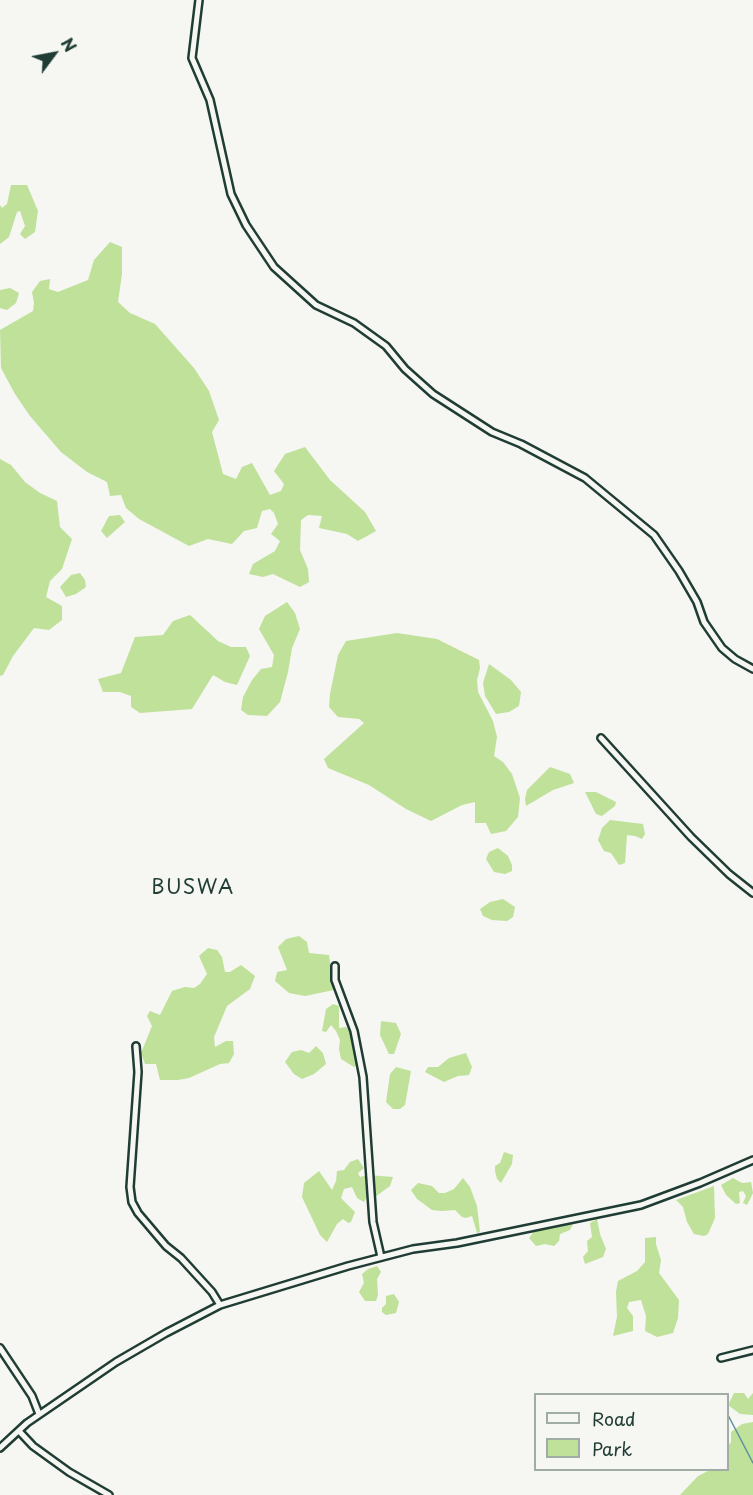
<!DOCTYPE html>
<style>
body{margin:0}
#map{position:relative;width:753px;height:1495px;overflow:hidden;background:#f6f6f2;font-family:"Playpen Sans",sans-serif}
canvas{display:block}
.legend{position:absolute;left:534px;top:1393px;width:195px;height:78px;box-sizing:border-box;background:#f6f6f2;border:2px solid #a0aca6;margin:0;padding:8px 10px;list-style:none;font-size:18px;color:#1f3d34}
.legend li{display:flex;align-items:center;gap:12px;height:30px}
.legend b{width:30px;border:2px solid #a0aca6}
.north{position:absolute;left:24px;top:24px;width:60px;height:60px;-webkit-text-stroke:4px #f6f6f2;paint-order:stroke;rotate:58deg;font-size:16px;font-weight:700;line-height:24px;text-align:center;color:#1f3d34}
.north::after{content:'';display:block;margin:auto;width:21px;height:27px;background:#1f3d34;clip-path:polygon(50% 0,100% 100%,50% 72%,0 100%)}
</style>
<div id="map">
<canvas width="753" height="1495"></canvas>
<ul class="legend">
<li><b style="height:8px;background:#f6f6f2"></b>Road</li>
<li><b style="height:16px;background:#bfe19a"></b>Park</li>
</ul>
<div class="north">N</div>
</div>
<script>
const c = document.querySelector('canvas').getContext('2d');
c.lineJoin = 'round';
function paint(path, color) { c.fillStyle = color; c.fill(path, 'evenodd'); }
const shape = rows => new Path2D(rows.map(r => 'M' + r).join(''));
function strokePath(path, color, width, dash) { c.strokeStyle = color; c.lineWidth = width; c.lineCap = dash ? 'butt' : 'round'; c.setLineDash(dash || []); c.stroke(path); }
function drawText(font, color, halo, rows, align = 'center') {
  c.font = font + ' "Playpen Sans",sans-serif'; c.lineWidth = 4.5; c.setLineDash([]); c.textBaseline = 'middle'; c.strokeStyle = halo; c.fillStyle = color; for (const [text, x, y, turn = 0] of rows) {
    c.save(); c.translate(x, y); c.rotate((+turn || 0) * Math.PI / 180); c.textAlign = isNaN(turn) ? turn : align; if (halo) c.strokeText(text, 0, 0); c.fillText(text, 0, 0); c.restore();
  }
}
paint(shape([
 [11,185,27,185,38,211,35,232,25,239,20,234,25,226,20,211,17,212,9,237,0,244,0,205,2,208,7,204],
 [110,242,122,247,122,274,118,302,130,313,155,324,194,368,209,391,219,420,212,432,223,474,236,479,242,467,252,463,270,495,281,491,284,484,274,471,285,454,305,447,330,480,365,512,376,531,358,541,347,534,319,528,322,516,308,515,301,520,300,550,308,569,309,582,300,587,273,574,263,577,249,574,253,564,275,551,280,541,271,534,278,524,274,513,270,509,262,511,257,528,244,531,232,544,208,539,189,546,139,519,126,508,121,495,110,496,107,482,87,472,61,452,30,416,15,394,1,368,0,330,33,311,34,303,32,292,40,281,50,279,49,289,58,292,88,280,94,260],
 [10,288,19,293,16,303,7,310,0,308,0,290],
 [0,459,11,465,25,482,40,493,57,501,60,527,72,539,62,569,50,581,46,597,62,606,62,620,49,630,34,628,13,656,3,675,0,676],
 [120,515,125,522,107,538,101,531,109,516],
 [80,573,85,580,86,587,76,594,66,597,60,587,71,575],
 [287,602,295,613,300,629,292,648,288,672,280,702,267,716,248,715,241,710,243,697,252,680,261,669,272,667,274,655,259,629,265,616],
 [190,615,218,641,231,647,246,647,250,656,237,685,225,682,213,675,192,709,140,713,131,707,131,696,120,692,103,692,98,679,121,673,135,637,163,635,173,621],
 [397,633,437,639,479,660,480,668,477,680,478,692,493,721,497,737,494,756,503,762,512,774,520,798,518,817,506,831,491,834,486,823,475,823,475,802,462,805,431,821,406,809,369,785,328,768,324,759,364,723,359,719,338,717,329,707,330,694,338,655,346,641],
 [489,664,511,680,521,692,519,706,509,712,496,714,485,696,483,683],
 [550,767,570,774,574,783,553,790,526,806,525,799,527,790],
 [585,792,596,792,616,802,615,806,602,816,596,814],
 [610,820,643,824,645,834,642,839,635,836,627,835,625,863,619,865,611,853,604,851,598,840,602,828],
 [498,848,508,856,512,865,512,871,505,874,494,872,486,859,489,852],
 [503,899,515,907,513,917,507,921,492,920,483,916,480,909,490,902],
 [299,936,307,942,309,953,329,955,334,990,305,996,289,993,275,981,277,972,287,970,278,947,286,939],
 [208,948,217,950,222,957,225,972,230,972,241,965,255,976,250,989,227,1006,214,1037,215,1047,226,1041,233,1041,234,1054,229,1063,220,1064,189,1078,178,1080,160,1080,156,1064,145,1064,141,1053,152,1026,147,1016,150,1011,160,1015,172,991,185,987,194,988,200,984,207,974,199,956],
 [333,1004,339,1006,339,1028,346,1027,351,1033,357,1059,358,1065,354,1067,341,1059,339,1049,340,1040,336,1031,331,1025,326,1032,322,1031,326,1009],
 [381,1021,396,1023,401,1034,394,1054,389,1054,380,1035],
 [316,1046,323,1053,326,1064,314,1074,302,1079,294,1074,285,1062,292,1052,301,1050,309,1053],
 [466,1053,472,1067,469,1075,458,1076,444,1082,425,1072,428,1067,438,1067,449,1058],
 [396,1067,411,1071,405,1105,400,1109,393,1109,386,1102,390,1074],
 [504,1152,513,1155,512,1164,501,1183,497,1179,495,1171,495,1166,500,1163],
 [358,1159,364,1168,358,1173,360,1177,368,1175,393,1177,390,1186,375,1197,370,1192,364,1202,357,1198,352,1187,344,1189,341,1198,355,1212,351,1222,348,1223,343,1219,337,1224,327,1242,320,1235,302,1197,304,1183,319,1171,332,1190,336,1181,337,1171,344,1170,350,1162],
 [463,1178,470,1187,477,1206,480,1232,477,1233,472,1216,466,1218,462,1217,455,1210,442,1211,432,1210,417,1199,411,1190,418,1183,432,1186,439,1193,445,1193,454,1189],
 [733,1178,742,1183,751,1182,753,1193,747,1205,743,1203,746,1196,743,1191,739,1192,740,1203,736,1204,726,1195,721,1185],
 [714,1186,715,1218,708,1234,704,1236,694,1234,687,1222,683,1207,676,1200],
 [597,1219,600,1234,606,1249,603,1257,585,1264,583,1257,588,1251,587,1241,592,1237,590,1223],
 [573,1224,570,1230,560,1234,559,1241,554,1246,545,1244,536,1246,529,1238,535,1230],
 [656,1237,656,1244,661,1260,659,1273,679,1300,678,1318,673,1333,657,1337,645,1331,646,1316,641,1300,629,1302,627,1308,633,1316,633,1331,613,1336,617,1317,616,1292,618,1281,637,1271,645,1262,645,1238],
 [377,1266,381,1272,377,1279,378,1295,376,1301,365,1301,359,1292,364,1283,362,1274,368,1269],
 [394,1294,399,1302,396,1313,386,1315,382,1312,382,1308,386,1304,386,1296],
 [734,1393,744,1393,748,1399,753,1393,753,1415,740,1414,728,1405],
 [753,1422,753,1495,680,1495,698,1476,710,1470,728,1470,728,1446,731,1442,731,1432,742,1424]
]), '#bfe19a');
strokePath(shape([
 [728,1415,753,1463]
]), '#5d909f', 1.5);
const minor = shape([
 [199,0,192,58,210,100,231,194,246,225,274,267,316,305,354,323,386,346,405,369,433,394,492,432,521,444,585,478,654,535,679,571,697,602,704,622,722,648,735,659,753,669],
 [601,738,691,837,729,874,753,893],
 [335,966,335,980,354,1031,363,1077,373,1222,381,1257],
 [136,1046,138,1072,130,1187,132,1202,138,1213,166,1246,181,1258,212,1292,220,1305],
 [0,1348,32,1396,39,1414],
 [721,1358,753,1350],
 [19,1431,33,1446,69,1472,109,1495],
 [0,1448,27,1423,116,1362,166,1333,220,1305,348,1266,413,1249,457,1243,641,1205,700,1183,753,1160]
]);
strokePath(minor, '#1f3d34', 10);
strokePath(minor, '#f6f6f2', 5);
c.letterSpacing = '1.5px';
drawText('20px', '#1f3d34', '#f6f6f2', [
 ["BUSWA",193,888]
]);
c.letterSpacing = '0px';
</script>
